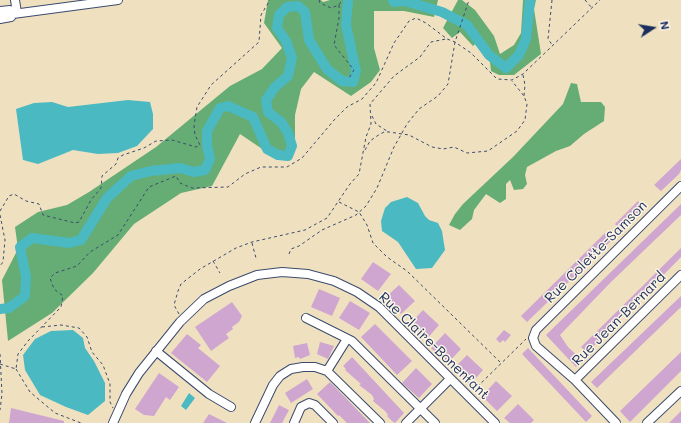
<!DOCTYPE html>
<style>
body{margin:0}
#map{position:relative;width:681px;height:423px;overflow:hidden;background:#efe1c0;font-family:Mali,sans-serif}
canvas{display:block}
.north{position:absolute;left:633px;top:8px;width:40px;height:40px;-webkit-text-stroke:3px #fcf5e5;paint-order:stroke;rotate:78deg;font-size:11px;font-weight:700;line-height:16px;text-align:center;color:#1b2f5e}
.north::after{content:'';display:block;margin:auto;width:14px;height:18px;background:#1b2f5e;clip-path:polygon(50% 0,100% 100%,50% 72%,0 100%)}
</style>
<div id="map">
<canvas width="681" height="423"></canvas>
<div class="north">N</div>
</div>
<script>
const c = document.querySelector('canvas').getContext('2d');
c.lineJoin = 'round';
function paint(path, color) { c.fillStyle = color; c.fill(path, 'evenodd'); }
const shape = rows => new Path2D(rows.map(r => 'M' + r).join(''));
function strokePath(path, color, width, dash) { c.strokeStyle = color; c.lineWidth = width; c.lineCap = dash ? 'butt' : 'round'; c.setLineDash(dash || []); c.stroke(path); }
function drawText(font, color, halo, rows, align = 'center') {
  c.font = font + ' Mali,sans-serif'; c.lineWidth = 3; c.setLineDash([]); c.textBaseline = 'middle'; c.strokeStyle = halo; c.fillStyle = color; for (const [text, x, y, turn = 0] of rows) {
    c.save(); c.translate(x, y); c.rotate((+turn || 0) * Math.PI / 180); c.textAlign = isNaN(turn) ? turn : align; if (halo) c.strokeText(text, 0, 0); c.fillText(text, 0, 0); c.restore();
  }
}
paint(shape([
 [268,0,321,0,323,2,330,0,438,0,434,17,404,11,374,11,374,48,380,70,371,82,351,96,314,72,301,89,295,115,295,149,277,159,240,134,212,186,181,193,134,224,93,273,52,313,8,341,2,280,18,249,15,227,38,212,67,205,89,192,156,147,230,86,262,69,282,48,264,23],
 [458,0,462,0,475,10,494,36,500,54,514,45,521,33,523,0,536,0,534,9,541,54,514,75,499,75,491,71,490,62,475,44,473,46,460,32,452,38,443,28],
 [571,83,577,84,581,102,601,102,605,107,604,121,584,134,570,146,556,151,527,167,525,175,527,184,523,189,514,190,510,180,506,184,506,199,500,203,486,194,474,210,472,219,460,230,449,225,455,214,463,204,513,157,563,104]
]), '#65ad74');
paint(shape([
 [128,100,150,102,153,114,153,129,137,146,118,153,98,154,73,150,38,164,23,160,16,109,34,103,52,102,68,107],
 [407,197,418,203,425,216,429,220,438,223,442,231,445,250,432,268,416,269,398,242,382,231,381,221,385,208,391,202],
 [73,330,83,338,85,348,94,361,105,383,105,401,88,415,66,407,40,395,25,370,23,355,35,339,51,331],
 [189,393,195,398,186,410,181,406]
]), '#4ab9c2');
strokePath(shape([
 [393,0,394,2,405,1,442,12,467,25,489,55,506,68,519,55,526,39,530,0],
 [0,309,9,308,25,296,26,277,20,247,32,238,69,243,81,240,107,198,131,176,151,171,180,168,194,172,205,170,210,159,207,145,207,131,220,108,228,106,253,117,267,149,278,155,288,156,292,146,288,133,281,122,268,112,266,100,275,87,288,76,292,58,286,41,277,28,279,15,287,7,298,6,305,12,309,40,327,69,342,81,353,82,356,71,346,25,348,0]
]), '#4ab9c2', 10);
paint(shape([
 [681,159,681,170,679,174,661,191,654,185],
 [638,201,643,208,621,230,615,224],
 [681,204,681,215,611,282,560,335,568,347,583,361,576,367,546,335],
 [605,233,612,240,527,322,521,316],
 [681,248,681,257,587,353,581,347],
 [373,262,391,274,378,291,361,279],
 [399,285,415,301,401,314,385,298],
 [319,289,340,298,332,316,311,307],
 [681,296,681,307,597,388,591,382],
 [350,301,370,313,359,330,339,318],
 [232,302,242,316,239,322,232,327,233,329,226,334,229,338,211,351,195,327],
 [423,310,439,325,426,340,409,325],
 [375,324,412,361,397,375,361,337],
 [504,330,511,335,505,342,503,340,500,343,496,339],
 [445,333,461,349,447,364,431,348],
 [187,334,201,345,198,348,220,366,207,382,171,353],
 [320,342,334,346,328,359,317,354],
 [307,343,310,355,300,359,299,357,295,358,293,346],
 [528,348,592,416,586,422,522,354],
 [681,352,681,371,630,422,620,411],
 [467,355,483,370,470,385,453,369],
 [352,357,404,413,395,423,392,421,387,416,388,415,385,411,373,401,374,399,372,395,359,385,361,384,345,370,346,369,343,366],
 [416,368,432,384,419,398,402,383],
 [159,373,179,387,170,400,166,397,154,416,144,415,135,409],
 [307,379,313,389,291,403,285,393],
 [496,381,512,396,497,411,482,396],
 [330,382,336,388,370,423,347,423,339,415,338,416,317,394],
 [518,404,534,420,531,423,510,423,504,418],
 [279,405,289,410,282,423,270,423],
 [11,408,64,421,64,423,9,423],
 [681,411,681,423,669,423],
 [209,414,227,423,203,423]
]), '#cfa6cf');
const minor = shape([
 [15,0,17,13],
 [0,11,10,10,13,14],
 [0,19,11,17,13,14,118,0],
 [306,318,352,341,435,423],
 [156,351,209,394,231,407],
 [327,371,347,339],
 [575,380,681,275],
 [113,423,126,394,139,373,180,322,204,299,229,286,257,275,282,272,308,274,334,281,357,292,379,307,495,423],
 [255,423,273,385,280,376,291,369,303,367,315,367,327,371,380,423],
 [294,423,301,407,309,403,315,405,333,423],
 [406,423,450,379],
 [616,423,575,380,536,346,533,338,536,330,681,186],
 [647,423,681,391]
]);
strokePath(minor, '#3b4a6d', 10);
strokePath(shape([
 [319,0,320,3,331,8,339,5,342,0],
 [552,0,548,39,553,46],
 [585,0,592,8],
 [339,5,339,18,334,45,354,70,349,78],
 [523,75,525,85,524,96],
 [372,116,376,124,387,131],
 [365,150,370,141,377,136,384,132,389,132,409,135,432,147,443,149,454,147,467,153,488,151,517,131,525,120,527,104,524,96,512,81],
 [339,202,359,212,367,225,373,243,387,257,407,271,501,363],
 [0,211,9,196,14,194,26,201,39,204,43,215,75,223,79,222,91,200,101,188,102,176,116,164,118,158,123,155,144,148,156,141,172,140,196,147,200,145,195,135,194,126,197,107,211,85,259,42,261,15,270,0],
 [0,215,5,240,3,262,0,266],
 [252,243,256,258],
 [289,254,291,249,299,246,322,230,356,215,366,206,377,188,394,147,407,124,419,109,438,96,448,84,455,42,469,0],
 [213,261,220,273],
 [179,314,174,305,178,291,181,284,200,269,236,248,252,242,305,230,327,218,350,184,359,174,366,137,371,124,370,104,394,76,420,57,431,42,446,39],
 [42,327,61,325,79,328,87,337,92,352,103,365,110,384,110,402,113,408],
 [0,354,2,394,0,410],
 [0,364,16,369,18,354,28,341,61,307,63,296,54,289,50,278,55,273,77,266,90,252,118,235,149,187,176,176,180,183,192,188,228,187,245,174,261,167,287,167,302,158,335,119,347,107,362,99,376,83,394,43,409,21,416,18,426,23,447,39,455,42,471,53,497,79,512,80,523,74,600,0],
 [16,369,30,392,55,413,81,423],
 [473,391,526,339]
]), '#3b4a6d', 1, [3, 3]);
strokePath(minor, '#fff', 8);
drawText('14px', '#1b2f5e', '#fcf5e5', [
 ["Rue Colette-Samson",596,252,-45],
 ["Rue Jean-Bernard",619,319,-45],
 ["Rue Claire-Bonenfant",434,346,44]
]);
</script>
